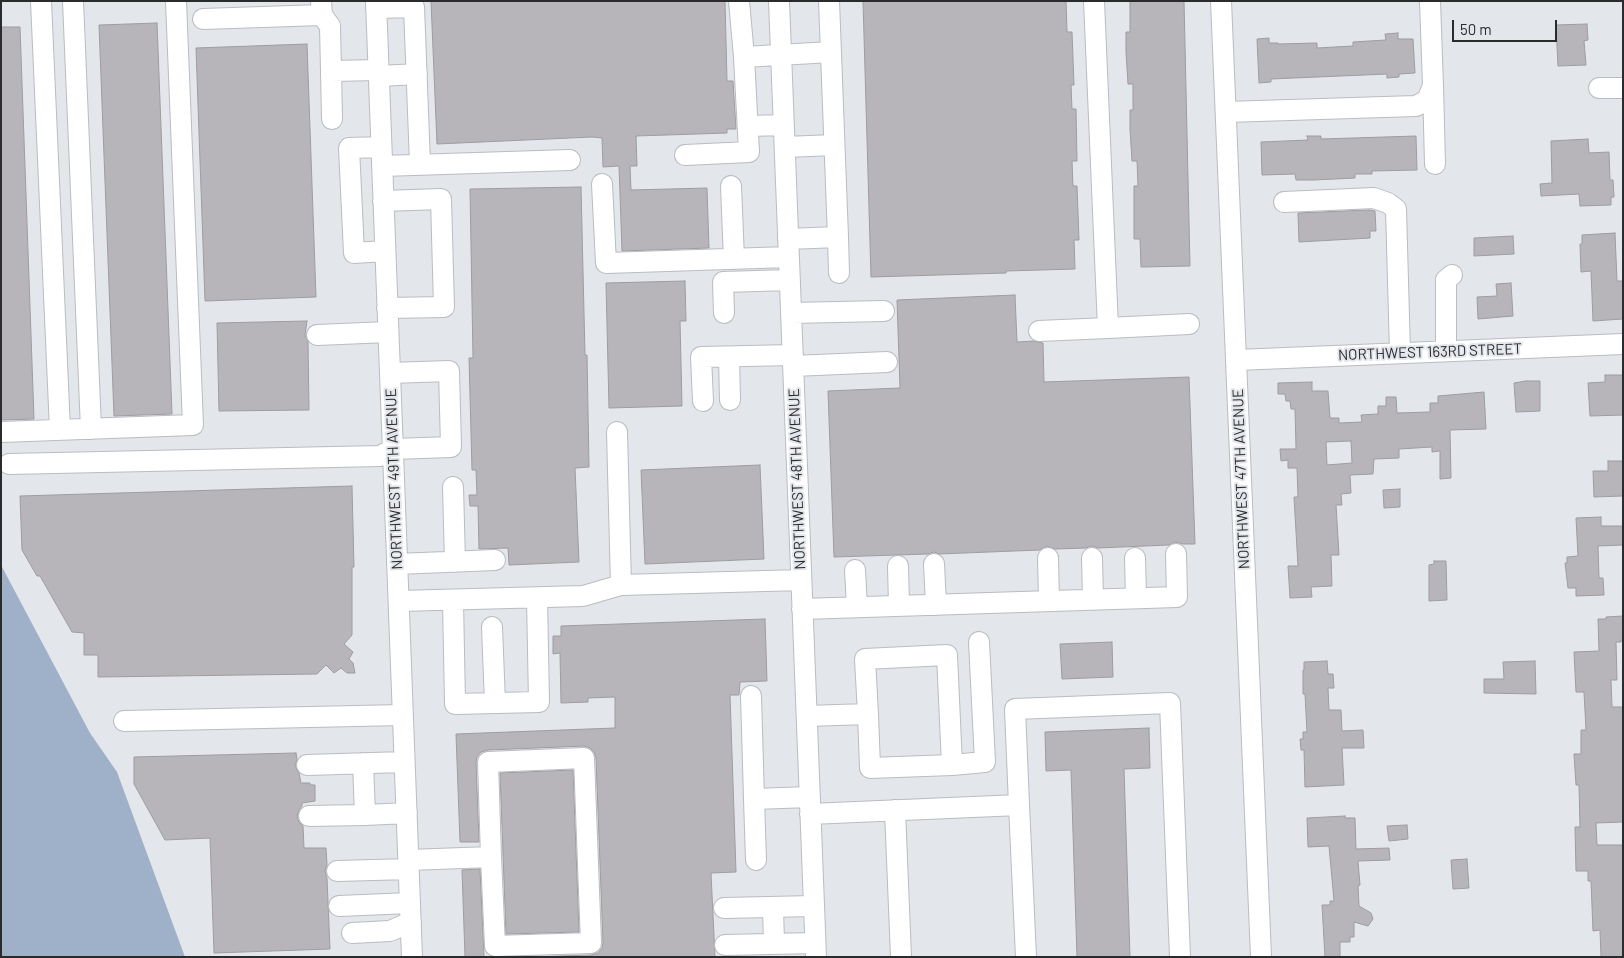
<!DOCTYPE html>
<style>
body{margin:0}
#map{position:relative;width:1624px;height:958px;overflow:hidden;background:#e3e6eb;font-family:Barlow,sans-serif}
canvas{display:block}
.frame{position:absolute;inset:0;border:2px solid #2a2b2d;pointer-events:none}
.scale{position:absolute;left:1452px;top:20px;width:105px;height:22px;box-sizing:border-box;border:2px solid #2a2b2d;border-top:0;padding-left:6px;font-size:15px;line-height:18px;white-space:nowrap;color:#2a2b2d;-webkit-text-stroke:4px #e3e6eb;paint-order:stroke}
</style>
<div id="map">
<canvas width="1624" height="958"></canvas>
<div class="frame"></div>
<div class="scale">50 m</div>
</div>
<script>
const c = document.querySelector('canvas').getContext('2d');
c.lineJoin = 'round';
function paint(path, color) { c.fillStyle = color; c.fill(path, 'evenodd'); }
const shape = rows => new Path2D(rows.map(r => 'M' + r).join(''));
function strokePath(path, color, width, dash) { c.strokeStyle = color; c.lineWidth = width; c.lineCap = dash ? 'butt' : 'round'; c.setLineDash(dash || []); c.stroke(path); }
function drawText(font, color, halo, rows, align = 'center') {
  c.font = font + ' Barlow,sans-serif'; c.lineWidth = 4; c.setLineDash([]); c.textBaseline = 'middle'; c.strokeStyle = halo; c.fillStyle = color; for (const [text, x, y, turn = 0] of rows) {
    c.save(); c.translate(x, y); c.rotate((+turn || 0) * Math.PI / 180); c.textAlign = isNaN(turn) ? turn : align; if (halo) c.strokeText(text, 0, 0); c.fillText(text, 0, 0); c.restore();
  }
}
paint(shape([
 [1,565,90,733,117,772,185,957,1,957]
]), '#9fb0c9');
const building = shape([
 [431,1,725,1,727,81,733,81,736,129,727,129,727,133,636,136,637,166,630,166,631,190,707,188,709,248,622,251,619,166,603,167,602,138,592,137,437,144,431,1],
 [863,1,1066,1,1067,32,1072,32,1074,85,1071,85,1072,109,1076,109,1077,161,1072,161,1073,186,1077,186,1079,240,1074,240,1075,269,1006,271,1006,273,871,277,863,1],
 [1130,1,1184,1,1190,266,1141,267,1140,239,1134,239,1134,186,1138,186,1137,161,1132,161,1130,129,1130,110,1133,110,1133,84,1128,84,1126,52,1126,32,1130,32,1130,1],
 [157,23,172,414,114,416,99,25,157,23],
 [1587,24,1588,40,1584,41,1586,65,1558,66,1556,25,1587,24],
 [1,27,20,27,34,419,1,420,1,27],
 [1398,33,1398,39,1413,39,1415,73,1399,74,1399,77,1387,78,1387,74,1271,79,1271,82,1259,83,1257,39,1269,38,1269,43,1278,43,1278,44,1317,43,1317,48,1353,46,1353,42,1386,40,1385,34,1398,33],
 [307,44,316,297,205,301,196,48,307,44],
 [1307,136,1321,136,1321,139,1416,136,1417,170,1372,171,1372,174,1355,174,1355,178,1314,180,1296,180,1295,174,1262,175,1261,142,1308,140,1307,136],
 [1588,139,1589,153,1609,152,1610,180,1613,180,1614,197,1611,197,1611,205,1580,206,1579,194,1541,196,1540,184,1552,183,1551,141,1588,139],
 [581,187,585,355,587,355,589,467,575,468,579,562,509,565,508,548,479,549,478,506,470,506,469,495,477,495,476,470,472,470,469,358,473,358,470,189,581,187],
 [1369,210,1375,211,1376,231,1370,231,1370,238,1299,242,1298,213,1369,210],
 [1615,233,1617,281,1623,281,1623,319,1593,321,1591,271,1581,272,1580,244,1582,244,1582,235,1615,233],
 [1513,236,1514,254,1474,256,1474,238,1513,236],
 [685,281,686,321,680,321,682,406,609,408,606,283,685,281],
 [1511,283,1513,316,1478,319,1477,297,1497,296,1496,284,1511,283],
 [1015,295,1017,342,1033,341,1043,343,1044,382,1189,377,1195,544,1183,544,1175,542,1169,545,1098,548,1091,546,1086,548,1055,549,1047,546,1040,550,939,554,934,552,928,554,834,557,828,391,900,388,897,300,1015,295],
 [307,321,305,335,308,342,309,410,219,411,217,323,307,321],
 [1605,375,1623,375,1623,415,1590,416,1588,383,1605,382,1605,375],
 [1526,381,1540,381,1540,411,1516,412,1514,383,1526,381],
 [1312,382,1312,391,1328,391,1330,418,1339,418,1339,423,1362,422,1361,415,1378,414,1378,406,1386,406,1386,397,1396,397,1397,413,1430,412,1430,403,1438,403,1438,396,1484,392,1486,429,1450,430,1451,478,1440,479,1440,451,1432,452,1432,447,1399,449,1399,458,1374,459,1373,474,1350,475,1351,493,1341,494,1342,505,1336,505,1339,555,1331,555,1332,586,1311,587,1312,597,1290,598,1288,566,1298,566,1294,497,1298,497,1297,468,1288,468,1288,460,1281,461,1280,449,1296,449,1295,409,1291,409,1290,401,1286,401,1285,394,1278,394,1278,383,1312,382],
 [1351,441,1352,463,1327,465,1326,442,1351,441],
 [1608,461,1623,461,1623,496,1594,497,1593,471,1608,471,1608,461],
 [760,465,764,559,645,564,641,470,760,465],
 [352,486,354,567,352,567,352,635,344,644,353,652,349,659,353,663,355,673,347,673,341,668,334,673,326,665,317,674,98,677,98,655,84,655,84,633,72,632,40,576,37,576,22,550,20,496,352,486],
 [1400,489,1400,507,1384,508,1383,490,1400,489],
 [1601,517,1601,526,1623,526,1623,545,1598,546,1599,578,1603,578,1604,595,1576,596,1576,588,1568,588,1565,563,1567,563,1567,557,1578,556,1576,518,1601,517],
 [1434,561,1446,561,1447,600,1429,601,1429,565,1434,564,1434,561],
 [1623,616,1623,640,1621,640,1621,642,1616,642,1617,680,1611,680,1612,707,1623,707,1623,822,1596,823,1597,845,1623,845,1623,957,1601,957,1600,930,1593,931,1591,881,1588,881,1588,871,1576,871,1575,827,1580,827,1579,785,1576,785,1574,754,1581,754,1581,730,1586,730,1584,692,1576,692,1574,652,1599,651,1598,619,1606,619,1606,617,1623,616],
 [765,619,767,681,740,682,739,695,730,695,736,872,711,873,715,957,531,957,591,955,598,953,602,948,603,943,596,758,594,752,590,748,584,746,488,750,481,752,477,757,476,762,479,842,460,842,456,734,615,728,615,697,588,698,588,702,561,703,560,653,553,654,553,636,561,636,561,626,765,619],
 [1112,642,1113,677,1062,679,1060,644,1112,642],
 [1327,661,1328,674,1333,674,1334,688,1328,688,1329,710,1341,710,1342,731,1363,730,1364,748,1342,748,1344,785,1305,787,1304,750,1301,750,1300,739,1303,739,1303,732,1307,732,1305,694,1303,694,1303,670,1304,670,1304,662,1327,661],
 [1535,661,1536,694,1484,693,1484,679,1504,679,1503,662,1535,661],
 [1149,728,1150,768,1124,769,1130,957,1077,957,1071,770,1046,771,1045,732,1149,728],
 [296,753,297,759,295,766,299,773,301,783,310,783,310,785,315,785,315,801,302,803,302,806,299,810,297,816,299,822,303,826,304,848,326,848,327,865,325,871,327,878,330,949,214,953,210,838,165,840,134,784,134,757,296,753],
 [573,770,579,932,506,934,500,773,573,770],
 [1345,816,1345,818,1355,818,1356,849,1389,848,1390,860,1358,861,1360,885,1358,886,1359,906,1371,913,1373,919,1368,926,1354,922,1354,937,1350,937,1350,942,1340,942,1340,957,1325,957,1322,905,1330,905,1330,901,1334,901,1329,846,1308,847,1307,818,1345,816],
 [1407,825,1408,839,1389,841,1387,826,1407,825],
 [1467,859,1469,888,1453,889,1451,860,1467,859],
 [480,869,484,957,465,957,462,870,480,869]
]);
paint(building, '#b7b5ba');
strokePath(building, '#9d9ca1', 1);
const minor = shape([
 [41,1,60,430],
 [73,1,91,429],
 [376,1,412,957],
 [739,1,744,57],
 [779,1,816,957],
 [1094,1,1108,328,1189,324],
 [1221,1,1261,957],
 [376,8,414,7,420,164],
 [322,15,330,26,331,71,378,70],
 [203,19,322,15,321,1],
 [331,71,332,119],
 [379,76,417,74],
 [1433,86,1435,164],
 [1599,88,1623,88],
 [1226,112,1416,106,1427,100,1433,86,1430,1],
 [748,126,784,125],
 [381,147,349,148,354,253,385,251],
 [785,147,834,145],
 [685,155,749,152,744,57,831,52],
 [382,166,570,160],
 [602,184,606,263,789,257],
 [731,186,734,259],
 [383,201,441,199,444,307,387,308],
 [1284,202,1374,198,1388,203,1396,209,1400,353],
 [838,237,839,273],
 [788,239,838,237,829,1],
 [724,313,723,282,790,280],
 [791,313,884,311],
 [1039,331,1108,328],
 [317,335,388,332],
 [1446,351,1446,280,1452,275],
 [729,357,730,400],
 [1237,360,1623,344],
 [793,366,887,362],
 [703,401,701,357,793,355],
 [1,432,193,425,176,1],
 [617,432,621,585,801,580],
 [9,464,380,456,393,449,451,447,449,371,390,373],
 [453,487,455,562],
 [1048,558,1049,601],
 [1092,558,1093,600],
 [1135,558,1136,598],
 [397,564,495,560],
 [934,564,936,605],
 [898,566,899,606],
 [855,570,857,607],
 [453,600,455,704,539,702,537,598],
 [399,601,583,596,621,585],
 [802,609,1177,597,1176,554],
 [492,627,495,703],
 [751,696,754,799,810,797],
 [807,716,868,714,865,659,947,655,952,765,870,768,868,714],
 [124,721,403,715],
 [307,765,404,762],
 [952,765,985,762,979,642],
 [754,799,756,860],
 [1019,805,1026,957],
 [895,810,901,957],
 [810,814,1019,805,1015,709,1170,703,1180,957],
 [365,815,407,813],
 [309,816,365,815,363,763],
 [408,860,491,857,488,762,584,758,591,943,495,946,491,857],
 [337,871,409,869],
 [339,906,410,903],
 [773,907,774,944],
 [724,908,814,906],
 [352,933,390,931,411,922],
 [725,945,815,943]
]);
strokePath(minor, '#b9bcc0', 22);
strokePath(minor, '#fff', 20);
drawText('15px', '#2a2b2d', '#e3e6eb', [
 ["NORTHWEST 163RD STREET",1430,352,-2],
 ["NORTHWEST 49TH AVENUE",394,479,-92],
 ["NORTHWEST 48TH AVENUE",797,479,-92],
 ["NORTHWEST 47TH AVENUE",1241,479,-92]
]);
</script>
